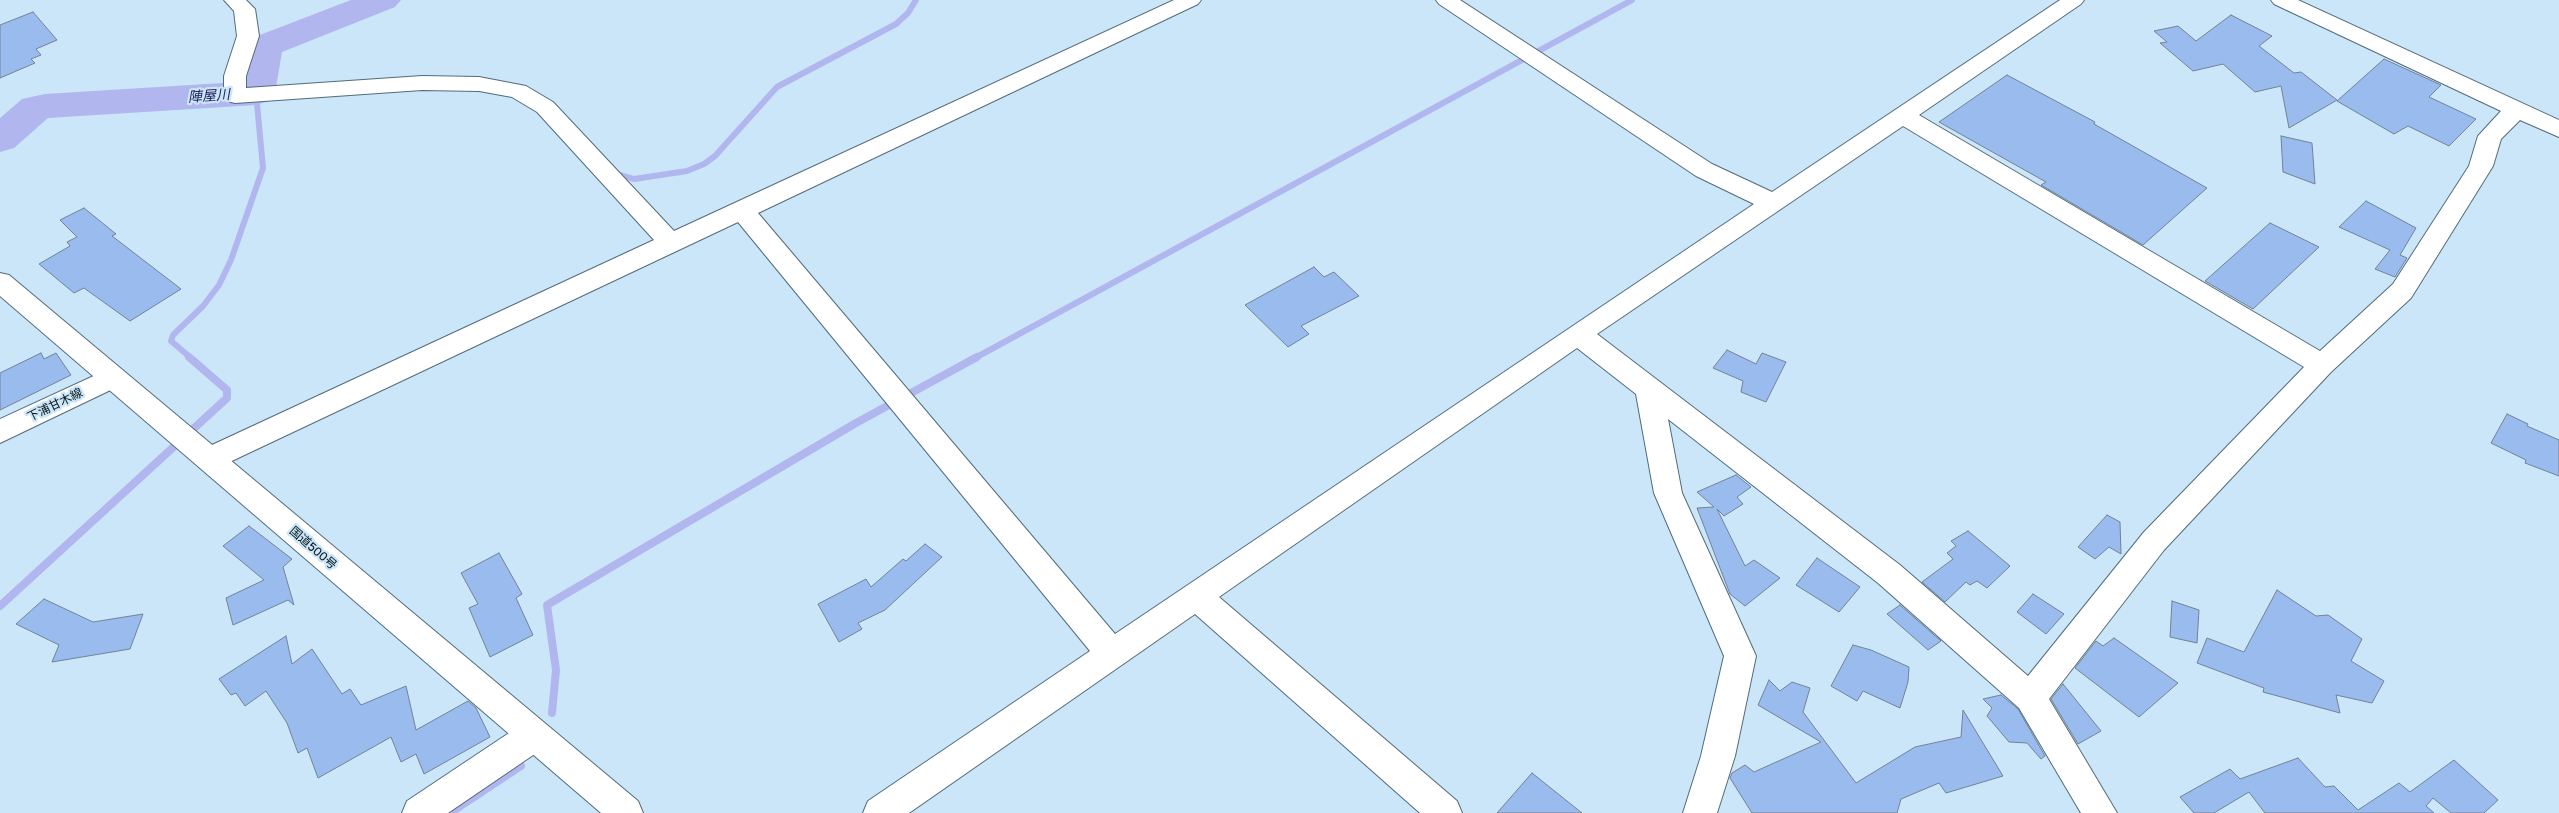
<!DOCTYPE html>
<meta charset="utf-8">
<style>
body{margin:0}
canvas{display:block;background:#cae6f8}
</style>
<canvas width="2559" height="813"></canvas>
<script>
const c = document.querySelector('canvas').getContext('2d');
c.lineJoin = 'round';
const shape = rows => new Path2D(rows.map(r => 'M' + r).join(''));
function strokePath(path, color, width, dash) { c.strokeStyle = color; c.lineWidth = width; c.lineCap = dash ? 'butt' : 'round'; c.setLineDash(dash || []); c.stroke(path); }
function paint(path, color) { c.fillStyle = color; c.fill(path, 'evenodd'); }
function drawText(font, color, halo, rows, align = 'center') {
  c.font = font + ' "Golos Text","Noto Sans JP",sans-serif'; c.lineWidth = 4.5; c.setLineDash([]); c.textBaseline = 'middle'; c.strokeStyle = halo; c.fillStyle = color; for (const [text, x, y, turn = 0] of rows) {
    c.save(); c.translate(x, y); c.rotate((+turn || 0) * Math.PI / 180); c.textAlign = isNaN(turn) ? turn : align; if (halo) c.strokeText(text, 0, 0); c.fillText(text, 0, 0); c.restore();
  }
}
strokePath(shape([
 [614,173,634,179,687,171,704,164,715,156,777,87,896,24,908,13,916,0],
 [191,358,171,341,173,335,203,306,219,285,231,260,263,168,256,93],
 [975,358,1632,0]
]), '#b1b6ef', 6);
strokePath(shape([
 [0,606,227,398,227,390,189,357],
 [552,713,556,670,547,605,856,423,977,357],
 [450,813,521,766]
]), '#b1b6ef', 8);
paint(shape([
 [351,0,401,0,395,7,282,52,275,93,269,101,256,105,48,118,14,148,0,152,0,118,22,99,45,94,239,82,247,46,252,38,351,0]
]), '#b1b6ef');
const building = shape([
 [33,12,57,40,36,49,41,55,31,59,35,63,0,78,0,25,33,12],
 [2231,15,2272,36,2259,46,2294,73,2301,72,2337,100,2289,128,2281,86,2255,92,2223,64,2193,71,2160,43,2167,42,2154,31,2178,26,2196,41,2231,15],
 [2384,59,2441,85,2429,97,2476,119,2449,146,2408,126,2394,134,2337,101,2384,59],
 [2007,75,2095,122,2094,124,2207,188,2143,245,2041,185,2046,182,1939,122,2007,75],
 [2281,136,2312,143,2315,184,2283,172,2281,136],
 [2366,201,2416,228,2400,255,2407,258,2395,277,2375,269,2390,250,2339,227,2366,201],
 [84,208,116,234,112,236,181,289,130,321,84,288,74,293,39,264,70,246,67,242,77,237,60,220,84,208],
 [2270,223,2319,247,2253,309,2205,281,2270,223],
 [1314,267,1324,277,1334,272,1359,296,1301,326,1309,334,1288,347,1245,305,1314,267],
 [1727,350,1756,364,1762,353,1786,362,1766,402,1741,392,1743,381,1713,368,1727,350],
 [41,353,44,359,56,353,71,375,0,410,0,373,41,353],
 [2507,414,2528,424,2527,426,2559,440,2559,476,2525,463,2526,460,2491,443,2507,414],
 [1736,475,1751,487,1737,497,1743,504,1724,516,1717,509,1745,566,1754,560,1780,578,1745,606,1730,594,1697,508,1714,507,1697,492,1736,475],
 [2107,515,2120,522,2121,554,2109,547,2095,559,2078,547,2107,515],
 [249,526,292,559,283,567,294,605,288,600,233,625,226,598,264,580,223,546,249,526],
 [1968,531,2010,566,1987,588,1977,581,1970,585,1966,582,1945,602,1922,582,1953,559,1947,553,1956,546,1951,541,1968,531],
 [925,544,942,557,885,610,858,623,862,629,839,642,818,604,866,579,871,587,903,559,906,561,925,544],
 [499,553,522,594,516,598,533,635,490,657,469,608,478,604,461,573,499,553],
 [1817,558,1860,587,1839,612,1796,585,1817,558],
 [2277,590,2316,616,2328,615,2362,639,2351,661,2384,681,2372,703,2336,695,2340,713,2263,692,2264,688,2197,663,2207,638,2244,652,2277,590],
 [2033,594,2064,614,2046,634,2017,612,2033,594],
 [44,599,93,622,143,614,130,649,52,662,59,645,16,624,44,599],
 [2172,601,2199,610,2197,643,2170,637,2172,601],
 [1900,605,1941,641,1928,650,1887,614,1900,605],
 [286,636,292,664,312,649,342,694,350,689,361,705,406,686,416,730,468,701,476,708,490,737,424,774,416,754,401,762,391,737,318,778,307,748,298,753,287,723,266,691,245,706,236,693,231,695,219,679,286,636],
 [2114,638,2178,683,2139,717,2075,668,2096,641,2103,646,2114,638],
 [1853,645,1871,650,1909,667,1908,682,1900,708,1863,691,1857,701,1831,686,1853,645],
 [1769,680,1780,691,1792,682,1810,688,1803,712,1856,783,1915,747,1961,737,1963,710,2003,776,1946,793,1939,783,1901,799,1897,813,1752,813,1730,778,1732,773,1745,765,1754,772,1821,742,1758,705,1769,680],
 [2063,684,2101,731,2078,744,2051,699,2063,684],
 [2001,695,2018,709,2045,756,2041,759,2027,743,2009,742,1987,716,1992,708,1983,699,2001,695],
 [2298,758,2325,787,2334,786,2358,810,2399,783,2410,792,2454,760,2498,800,2484,813,2451,813,2433,798,2426,806,2434,813,2265,813,2249,792,2214,813,2194,813,2180,797,2230,769,2240,779,2298,758],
 [1532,773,1582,813,1497,813,1532,773]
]);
paint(building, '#99bbed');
strokePath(building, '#728298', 1);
const minor = shape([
 [224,0,246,0,255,9,259,36,246,76,246,88,422,76,479,77,526,86,553,102,674,231,1174,0,1201,0,1198,4,758,213,1115,634,1754,204,1696,176,1439,4,1436,0,1460,0,1712,164,1772,192,2060,0,2084,0,2081,4,1919,115,2320,351,2393,284,2469,166,2478,136,2501,111,2274,4,2271,0,2298,0,2559,120,2559,137,2520,120,2501,139,2493,166,2411,298,2331,372,2164,550,2049,699,2117,813,2081,813,2019,708,1878,583,1668,419,1682,493,1756,656,1735,756,1717,813,1683,813,1701,756,1724,656,1654,493,1636,394,1577,348,1219,597,1457,801,1462,813,1420,813,1195,614,909,813,863,813,868,801,1090,651,738,222,219,467,209,470,199,467,195,459,199,451,654,240,537,112,512,97,479,91,422,90,235,103,227,101,224,96,224,76,237,36,234,11,224,0],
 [1903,126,2304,367,2144,532,2028,676,1900,565,1597,334,1903,126],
 [533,721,545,725,549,736,545,747,448,813,402,813,407,801,521,725,533,721]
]);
const major = shape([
 [111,368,121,371,125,378,121,385,0,443,0,419,111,368]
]);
const highway = shape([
 [0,273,9,275,638,801,643,813,601,813,0,296,0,273]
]);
strokePath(minor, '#526c7b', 2);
strokePath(major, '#526c7b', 2);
strokePath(highway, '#526c7b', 2);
paint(minor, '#fff');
paint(major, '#fff');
paint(highway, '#fff');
drawText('12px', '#081318', '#cae6f8', [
 ["下浦甘木線",55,405,-26],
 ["国道500号",313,548,41]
]);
drawText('italic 14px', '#231d5e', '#cae6f8', [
 ["陣屋川",209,96,-4]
]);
</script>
